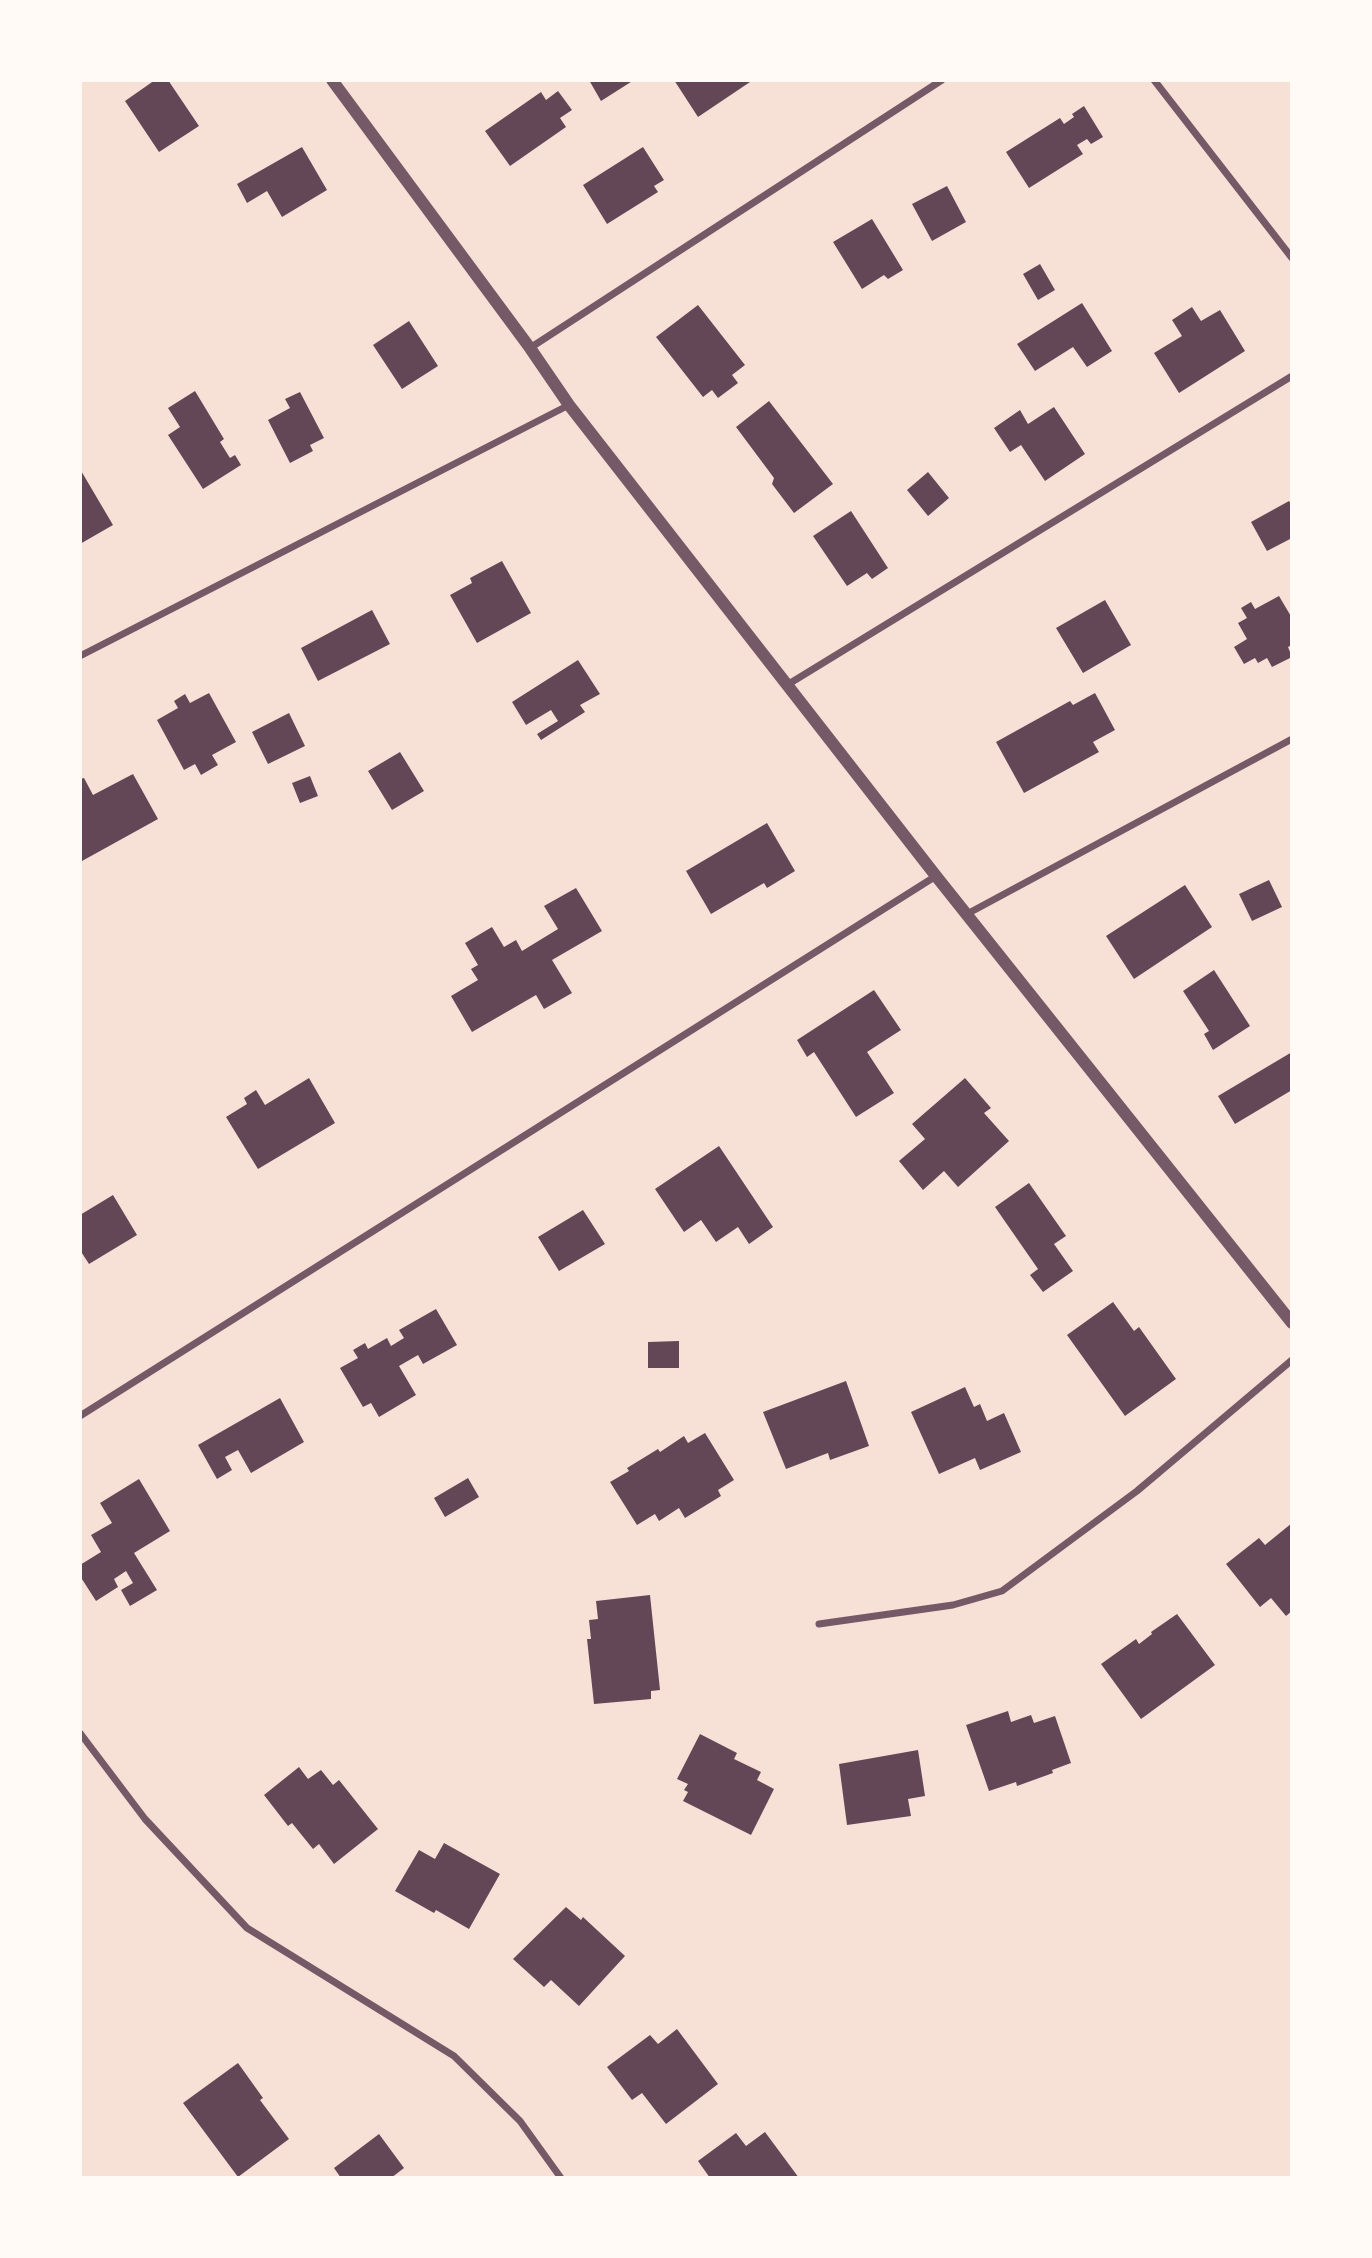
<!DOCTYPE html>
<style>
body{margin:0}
#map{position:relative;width:1372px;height:2258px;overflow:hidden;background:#f7e1d7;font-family:"Source Sans 3",sans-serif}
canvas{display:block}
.frame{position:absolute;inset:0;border:82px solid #fffaf5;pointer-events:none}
</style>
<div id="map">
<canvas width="1372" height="2258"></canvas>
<div class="frame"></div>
</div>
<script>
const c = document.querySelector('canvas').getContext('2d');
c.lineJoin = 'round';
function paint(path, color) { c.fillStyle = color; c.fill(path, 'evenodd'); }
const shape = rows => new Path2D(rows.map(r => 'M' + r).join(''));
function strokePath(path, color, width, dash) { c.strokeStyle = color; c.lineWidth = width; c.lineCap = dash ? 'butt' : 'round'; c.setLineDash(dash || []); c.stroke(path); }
paint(shape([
 [155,80,168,80,199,126,159,152,125,101],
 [589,80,634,80,601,101],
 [674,80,753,80,698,117],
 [558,91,572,110,560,118,566,127,510,166,485,131,541,92,546,100],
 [1084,106,1103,137,1091,144,1087,139,1077,145,1083,154,1029,188,1006,152,1060,118,1064,124,1074,117,1072,114],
 [302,147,327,190,282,217,267,191,247,203,237,184],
 [643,147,664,180,654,186,658,192,607,224,583,185],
 [947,186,966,222,932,241,912,204],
 [872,219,903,270,888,279,884,275,862,289,833,242],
 [1040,264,1055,290,1038,300,1023,274],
 [1082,303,1112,351,1087,367,1073,347,1035,371,1017,344],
 [698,305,745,365,732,375,738,383,718,398,712,390,703,397,656,337],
 [1192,307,1201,321,1220,310,1245,351,1179,393,1154,353,1182,336,1172,320],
 [409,321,438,366,402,389,373,345],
 [195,391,224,439,220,442,230,458,235,455,241,465,203,489,168,435,180,427,168,408],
 [300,392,324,438,310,445,313,451,290,463,268,420,290,408,285,399],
 [769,401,833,484,794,513,772,484,774,478,736,427],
 [1054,407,1085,454,1045,481,1021,445,1010,452,994,428,1020,410,1028,424],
 [80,469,113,525,80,544],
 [928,472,949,498,928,516,907,490],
 [1289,501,1292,505,1292,538,1267,551,1251,522],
 [851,511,888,568,872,579,867,573,847,586,813,536],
 [502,561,531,613,477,643,450,595,472,583,470,578],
 [1279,596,1292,618,1292,645,1288,647,1292,657,1272,667,1267,658,1258,663,1255,658,1244,664,1234,647,1247,639,1238,623,1247,618,1241,608,1251,602,1255,609],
 [1105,600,1131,645,1083,673,1056,628],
 [372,610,390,644,318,681,301,648],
 [578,660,600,694,580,705,585,712,541,740,537,734,558,721,551,710,526,725,512,702],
 [209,693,236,742,212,755,218,765,201,775,195,764,184,770,157,720,178,708,174,701,185,694,190,703],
 [1095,693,1115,730,1093,742,1099,752,1024,793,996,742,1070,701,1073,705],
 [289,713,305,746,268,764,252,732],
 [400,752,424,791,392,810,368,771],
 [133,774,158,819,82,861,80,779,84,778,93,795],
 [310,776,318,796,300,803,292,783],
 [767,823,795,871,767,888,764,883,711,914,686,871],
 [1269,880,1282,907,1252,921,1239,894],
 [1185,885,1212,927,1134,979,1106,936],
 [576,888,602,931,552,960,572,993,544,1009,536,995,472,1032,451,996,478,980,471,969,478,965,465,943,492,927,504,947,516,940,522,951,558,929,544,906],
 [1214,970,1250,1026,1213,1050,1204,1034,1209,1031,1183,991],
 [874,990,901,1030,867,1052,894,1093,856,1117,814,1052,807,1057,797,1040],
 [1292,1052,1292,1090,1235,1124,1218,1096],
 [309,1078,335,1123,258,1169,226,1117,247,1104,244,1098,256,1090,265,1105],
 [965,1078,991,1108,984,1113,1009,1141,958,1187,944,1171,923,1190,899,1161,925,1139,912,1124],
 [719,1146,773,1227,749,1244,738,1227,716,1242,701,1220,684,1232,655,1189],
 [1029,1183,1066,1236,1054,1244,1073,1271,1043,1292,1030,1275,1038,1269,995,1207],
 [113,1195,137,1235,89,1264,80,1250,80,1215],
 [583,1210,605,1244,559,1271,538,1237],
 [1113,1302,1134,1331,1139,1327,1176,1379,1125,1416,1067,1335],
 [436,1309,457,1345,423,1364,418,1355,399,1366,416,1395,379,1417,371,1403,363,1407,340,1368,358,1358,353,1350,365,1343,368,1349,387,1338,391,1346,404,1338,399,1330],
 [679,1341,679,1368,648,1368,648,1342],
 [846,1381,869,1446,830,1460,828,1453,786,1469,763,1412],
 [965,1387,974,1407,980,1404,987,1421,1004,1413,1021,1452,980,1470,975,1458,939,1474,911,1412],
 [280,1398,304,1442,251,1473,238,1450,225,1457,232,1470,217,1479,198,1445],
 [705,1433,734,1480,718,1490,721,1496,685,1518,679,1508,659,1521,655,1514,637,1525,610,1482,629,1471,627,1468,658,1449,660,1452,684,1436,688,1443],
 [468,1478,479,1497,445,1517,434,1498],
 [139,1479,170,1531,134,1553,157,1590,130,1606,121,1590,133,1583,126,1571,114,1579,118,1587,96,1601,80,1576,80,1565,101,1552,91,1535,112,1523,100,1503],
 [1292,1523,1292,1611,1286,1616,1271,1598,1260,1607,1226,1564,1259,1538,1265,1545],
 [650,1595,660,1690,651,1691,651,1699,594,1704,587,1639,591,1639,589,1620,598,1619,596,1601],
 [1177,1614,1215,1665,1141,1719,1101,1664,1136,1639,1139,1644,1152,1634,1151,1632],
 [1008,1711,1011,1722,1031,1715,1034,1723,1055,1716,1071,1763,1052,1770,1053,1773,1017,1786,1016,1782,989,1791,966,1725],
 [700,1734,737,1753,734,1759,761,1772,757,1780,774,1789,751,1835,683,1801,688,1792,684,1790,688,1784,677,1779],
 [918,1750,925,1796,908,1799,911,1816,847,1825,839,1764],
 [299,1767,308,1779,321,1770,333,1785,339,1780,378,1829,334,1864,319,1844,313,1849,292,1823,288,1826,264,1795],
 [444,1843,500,1874,469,1929,436,1910,434,1913,395,1891,419,1850,435,1859],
 [566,1907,581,1920,583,1917,625,1956,579,2006,551,1980,544,1987,513,1959],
 [677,2029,718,2084,666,2124,642,2093,632,2100,607,2067,650,2035,658,2044],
 [238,2063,263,2098,260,2100,289,2139,238,2177,183,2103],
 [765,2132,799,2178,710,2178,698,2161,736,2133,746,2146],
 [379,2134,404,2168,391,2178,341,2178,334,2168]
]), '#644757');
strokePath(shape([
 [1154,80,1292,258],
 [530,348,942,80],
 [80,656,569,405],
 [787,685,1292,376],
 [967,914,1292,739],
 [80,1416,936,876],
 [819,1624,953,1605,1002,1591,1137,1491,1292,1360],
 [80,1733,145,1819,247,1928,454,2056,520,2121,561,2178]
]), '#755966', 7);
strokePath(shape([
 [332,80,530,348,569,405,936,876,1292,1323]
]), '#755966', 12);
</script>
